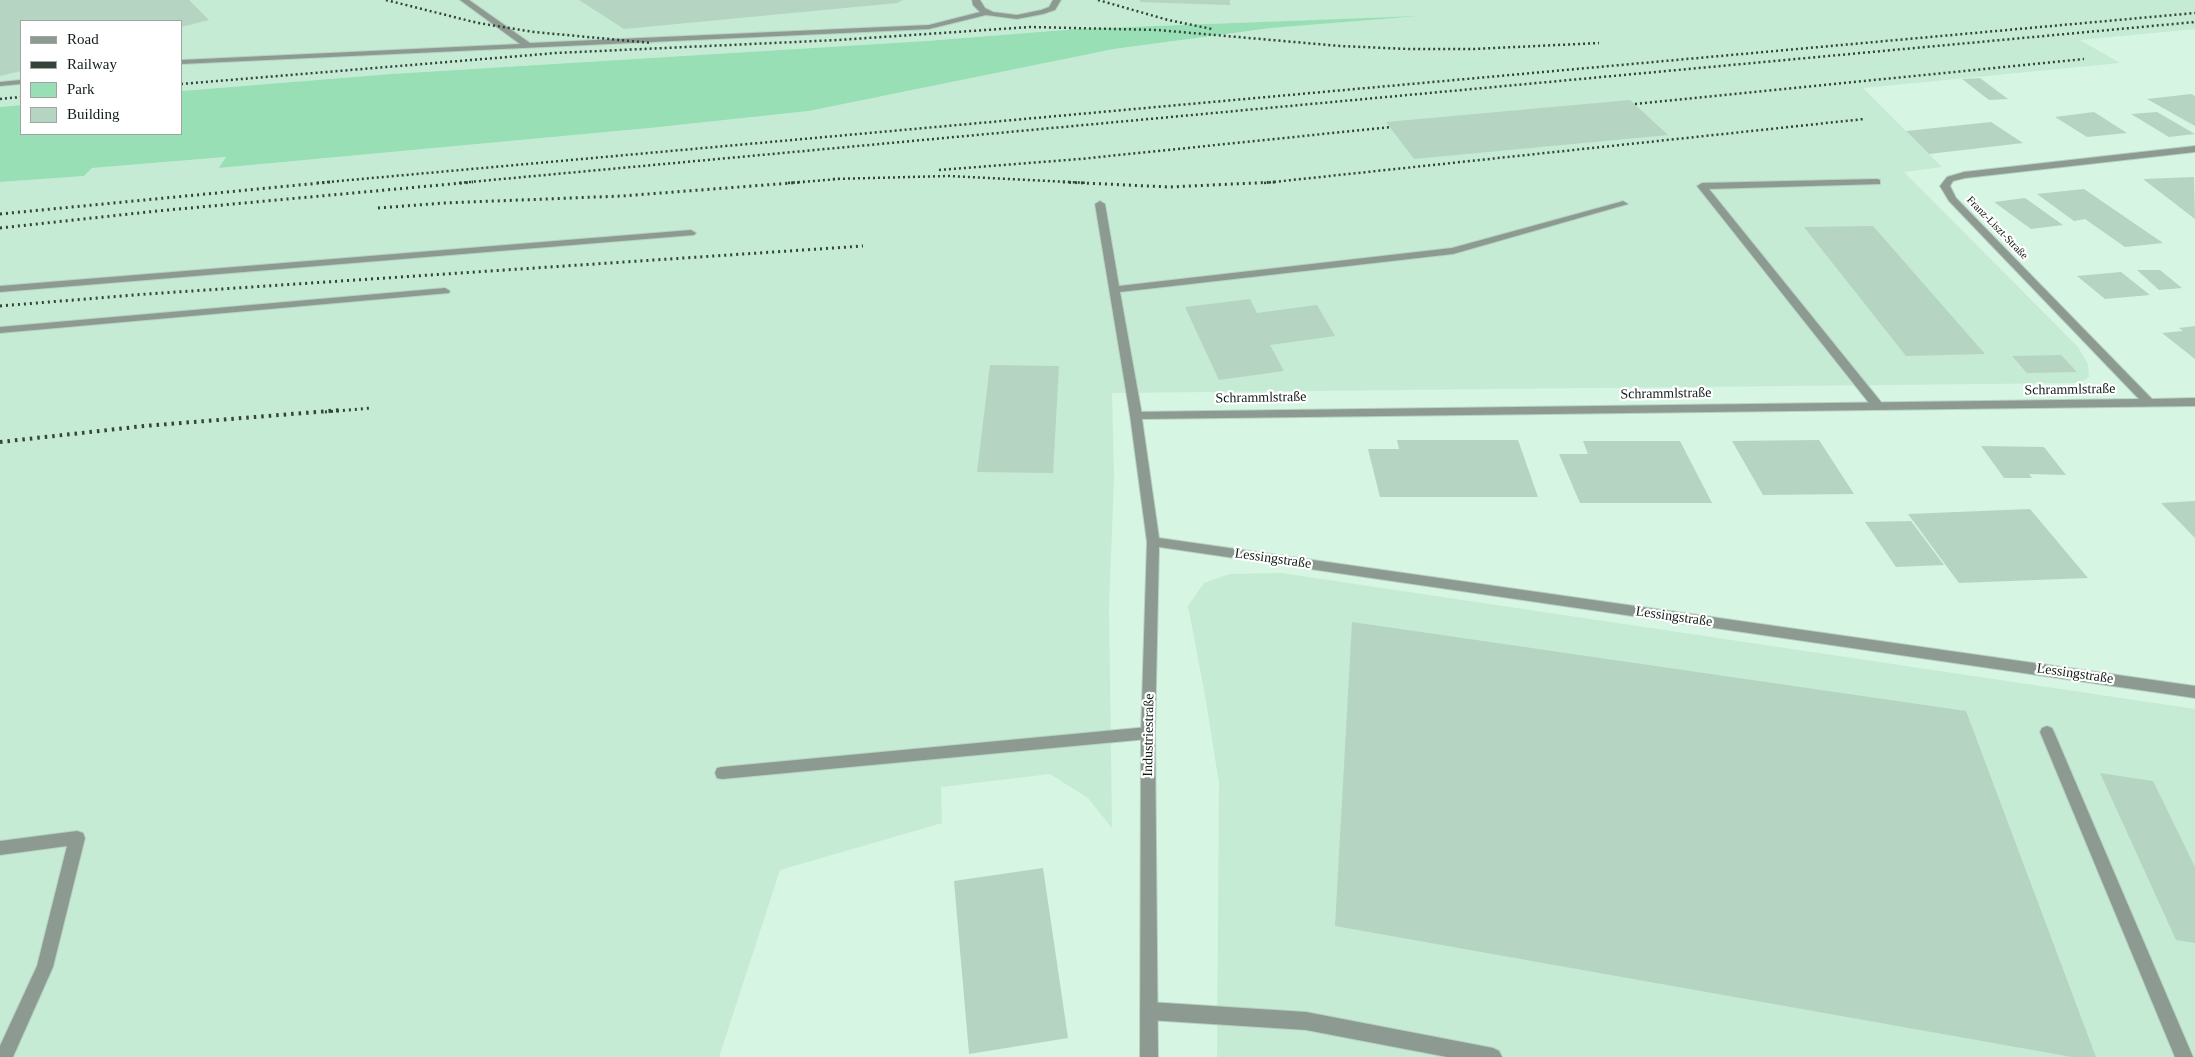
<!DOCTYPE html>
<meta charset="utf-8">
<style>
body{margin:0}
#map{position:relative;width:2195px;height:1057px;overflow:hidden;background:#d6f5e2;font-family:Georgia,serif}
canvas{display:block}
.legend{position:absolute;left:20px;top:20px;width:162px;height:115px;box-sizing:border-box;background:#fff;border:1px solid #a0a5a2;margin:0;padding:6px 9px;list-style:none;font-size:15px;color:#111d16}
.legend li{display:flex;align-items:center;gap:10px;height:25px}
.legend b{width:25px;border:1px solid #a0a5a2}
</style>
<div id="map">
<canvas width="2195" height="1057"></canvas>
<ul class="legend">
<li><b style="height:6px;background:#8d9a92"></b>Road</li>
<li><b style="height:6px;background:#35443b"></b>Railway</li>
<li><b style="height:14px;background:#98dfb6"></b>Park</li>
<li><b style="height:14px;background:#b6d4c2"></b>Building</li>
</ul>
</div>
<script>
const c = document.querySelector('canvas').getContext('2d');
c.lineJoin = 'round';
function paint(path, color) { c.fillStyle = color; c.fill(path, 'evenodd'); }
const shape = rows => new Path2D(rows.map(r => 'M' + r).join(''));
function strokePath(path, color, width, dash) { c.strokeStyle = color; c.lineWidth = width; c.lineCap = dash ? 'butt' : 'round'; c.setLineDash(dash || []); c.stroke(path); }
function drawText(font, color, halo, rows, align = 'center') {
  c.font = font + ' Georgia,serif'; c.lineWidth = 4.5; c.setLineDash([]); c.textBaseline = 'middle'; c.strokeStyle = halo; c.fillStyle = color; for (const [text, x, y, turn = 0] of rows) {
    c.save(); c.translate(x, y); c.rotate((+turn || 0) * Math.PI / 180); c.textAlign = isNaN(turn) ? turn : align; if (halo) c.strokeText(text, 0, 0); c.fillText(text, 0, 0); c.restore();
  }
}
paint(shape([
 [0,0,2195,0,2195,29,2080,40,2120,63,1863,88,1942,167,1904,172,2078,347,2088,364,2089,377,2079,383,1112,393,1114,477,1109,607,1112,828,1088,798,1050,774,941,787,942,823,780,870,719,1057,0,1057,0,182,83,176,92,168,226,157,220,168,650,128,809,111,1114,49,1271,28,1401,17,1076,29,926,41,391,74,181,91,181,21,21,21,21,105,0,107],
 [1281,573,2195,709,2195,1057,1217,1057,1219,783,1205,695,1188,606,1204,583,1230,574]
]), '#c5ebd4');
paint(shape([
 [1419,16,1271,28,1114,49,809,111,650,128,219,168,226,157,92,168,84,176,0,182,0,107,21,105,21,134,181,134,181,91,391,74,926,41,1076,29]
]), '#98dfb6');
paint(shape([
 [0,0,189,0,209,20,181,27,181,21,21,21,21,71,0,76],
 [579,0,903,0,897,3,624,29],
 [1140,0,1230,0,1230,5,1140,2],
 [1980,78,2008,99,1989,100,1962,79],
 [2191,94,2195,96,2195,126,2147,99],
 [1630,100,1668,135,1414,159,1386,122],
 [2094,112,2127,133,2087,137,2055,117],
 [2157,112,2195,134,2169,137,2131,114],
 [1991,122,2023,143,1929,154,1906,131],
 [2194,177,2195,219,2143,179],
 [2084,189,2163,243,2125,247,2085,219,2074,221,2037,194],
 [2025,198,2063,225,2031,229,1994,202],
 [1873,226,1985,354,1906,356,1804,227],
 [2137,270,2160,270,2182,288,2159,290],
 [2121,272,2150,295,2105,299,2077,276],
 [1250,299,1257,313,1317,305,1335,336,1270,345,1284,371,1219,380,1185,307],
 [2195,326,2195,359,2162,333,2183,331,2179,328],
 [2061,355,2077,372,2027,373,2012,356],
 [990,365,1059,366,1053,473,977,472],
 [1397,440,1518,440,1538,497,1380,497,1368,449,1399,449],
 [1819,440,1854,494,1763,495,1732,441],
 [1583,441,1680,441,1712,503,1580,503,1559,454,1588,454],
 [1981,446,2044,447,2066,475,2029,474,2032,478,2004,478],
 [2195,501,2195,538,2161,503],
 [2030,509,2088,578,1959,583,1908,514],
 [1911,521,1944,565,1896,567,1865,522],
 [1352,622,1966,711,2096,1057,2072,1057,1335,926],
 [2100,773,2153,781,2195,867,2195,943,2176,940],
 [1043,868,1068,1038,969,1054,954,881]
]), '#b6d4c2');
const lane = shape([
 [460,0,469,0,530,43,929,25,980,12,973,5,972,0,980,0,985,8,993,12,1017,15,1041,10,1049,7,1053,0,1061,0,1055,10,1043,14,1017,19,986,15,929,29,181,64,181,60,520,44,460,0],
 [21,80,21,84,0,86,0,82,21,80],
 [1877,179,1880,180,1880,184,1709,189,1881,402,1883,405,1877,409,1873,408,1697,186,1702,183,1877,179],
 [1100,201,1105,204,1119,286,1452,248,1620,202,1623,201,1628,204,1453,254,1120,292,1142,415,1136,419,1130,415,1095,204,1100,201],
 [691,230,696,233,694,235,0,292,0,286,691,230],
 [445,288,450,291,449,293,0,333,0,327,445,288],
 [2047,726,2052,728,2054,732,2193,1057,2175,1057,2040,732,2042,728,2047,726],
 [1148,727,1153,729,1155,733,1153,737,1148,739,722,779,717,778,715,773,717,768,722,767,1148,727],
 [77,831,83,833,85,838,53,967,13,1057,0,1057,0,1046,37,966,67,846,0,855,0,841,77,831],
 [1149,1002,1306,1012,1493,1048,1499,1051,1502,1057,1447,1057,1306,1030,1149,1020,1143,1017,1140,1011,1143,1005,1149,1002]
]);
const street = shape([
 [2195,146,2195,152,1965,178,1953,181,1950,186,1956,198,2152,399,2195,398,2195,406,1142,419,1159,538,2195,686,2195,698,1159,547,1155,733,1158,1057,1140,1057,1141,733,1147,542,1130,415,1132,412,2139,399,1949,201,1940,186,1947,177,1964,172,2195,146]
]);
strokePath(lane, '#b6d2c1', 2);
strokePath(street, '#b6d2c1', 2);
paint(lane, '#8d9a92');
paint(street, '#8d9a92');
strokePath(shape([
 [386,0,478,23,534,32,652,43],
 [1098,0,1168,20,1212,29],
 [181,84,556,53,838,40,1030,27,1158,30,1340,46,1408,49,1474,49,1599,43],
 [0,99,21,97],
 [1635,104,2084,59],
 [939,170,1080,159,1391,127],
 [833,179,948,176,1088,183],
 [317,183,2195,13],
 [459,183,2195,22],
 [788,183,839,179],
 [1264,183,1864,119]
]), '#35443b', 2.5, [2, 3]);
strokePath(shape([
 [1063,182,1169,187,1276,182],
 [378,208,444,203,622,196,804,182],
 [0,214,330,182],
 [0,228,157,211,473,182],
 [0,306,147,294,863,246],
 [325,412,371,408]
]), '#35443b', 3, [2, 4]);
strokePath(shape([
 [0,442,144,426,341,410]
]), '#35443b', 4, [2.5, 5]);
drawText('11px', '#111d16', '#fff', [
 ["Franz-Liszt-Straße",1997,228,46]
]);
drawText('14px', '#111d16', '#fff', [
 ["Schrammlstraße",2070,390,-1],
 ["Schrammlstraße",1666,394,-1],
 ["Schrammlstraße",1261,398,-1],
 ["Lessingstraße",1273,559,8],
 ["Lessingstraße",1674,617,8],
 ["Lessingstraße",2075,674,8],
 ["Industriestraße",1149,735,-89]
]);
</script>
